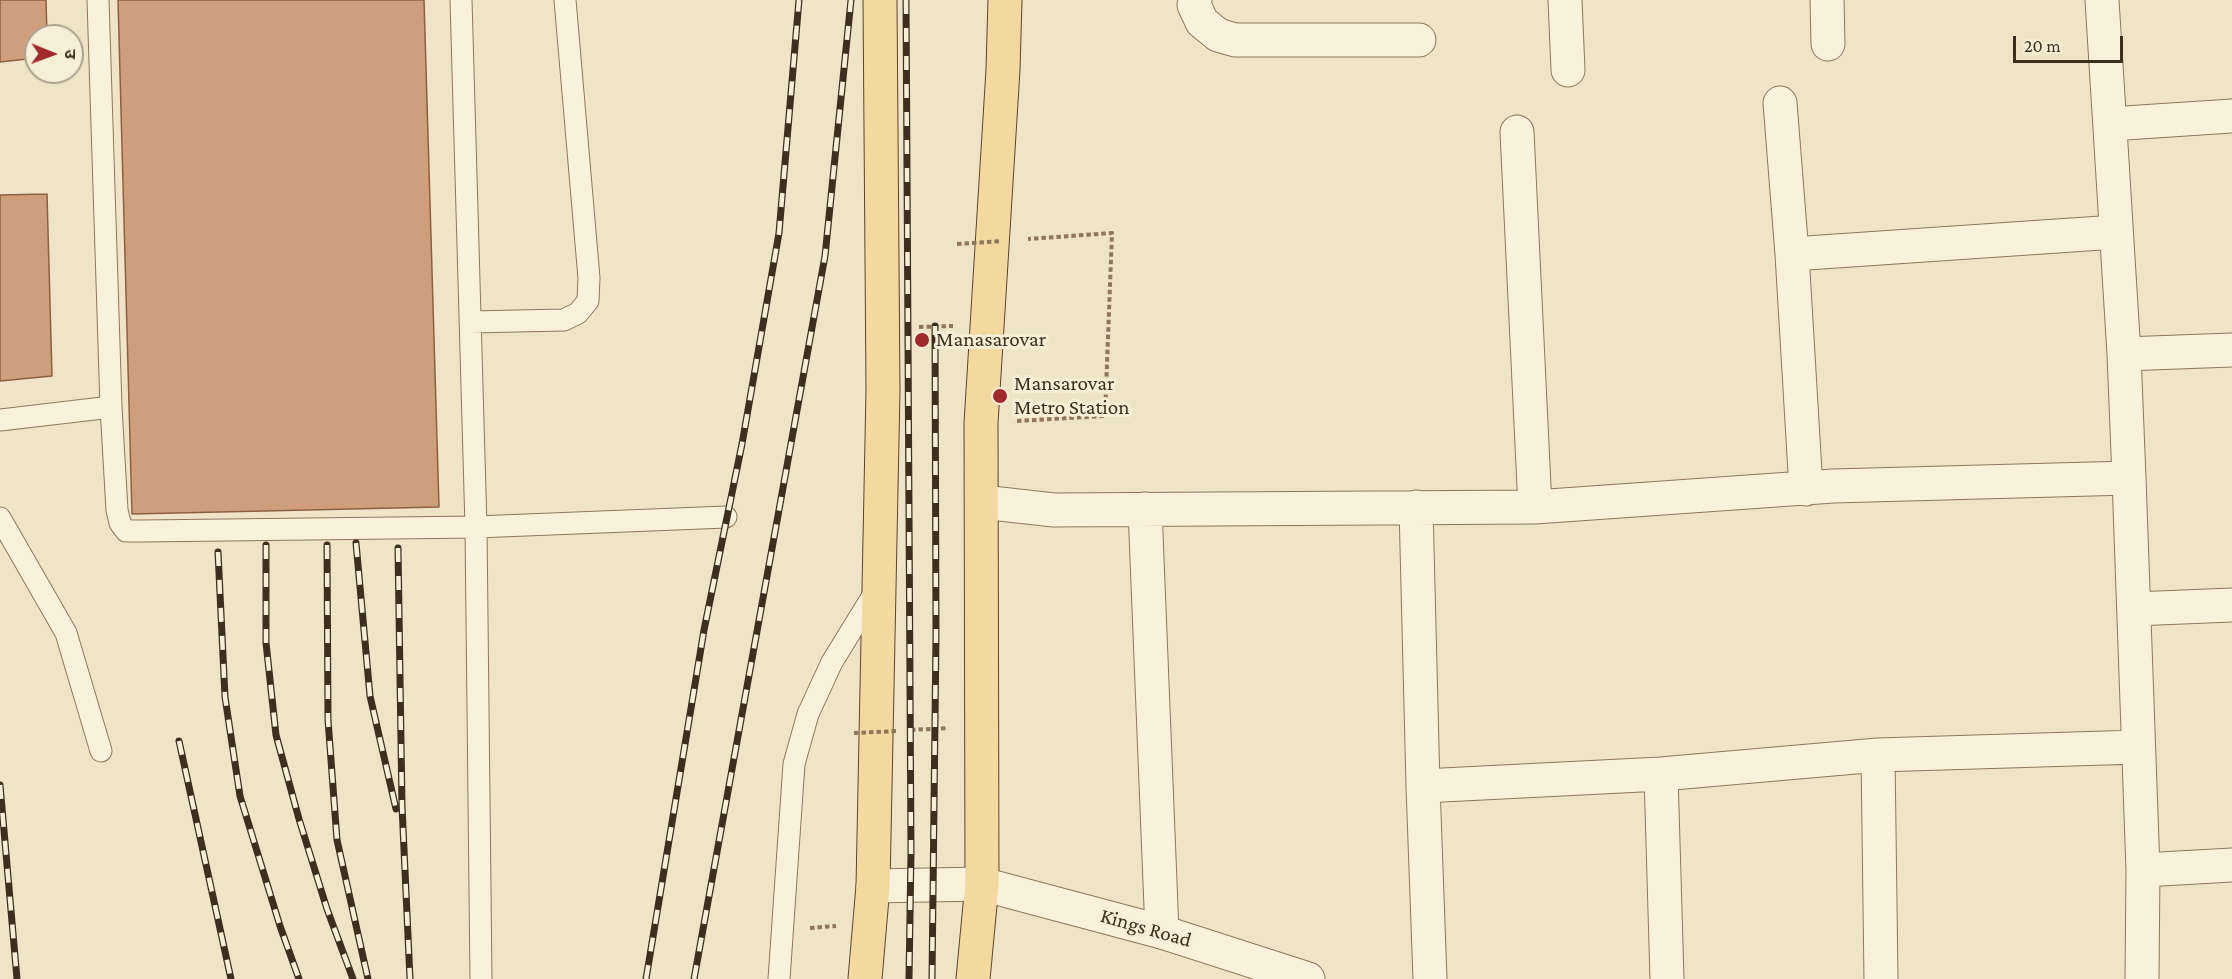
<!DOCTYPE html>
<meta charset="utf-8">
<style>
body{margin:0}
#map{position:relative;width:2232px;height:979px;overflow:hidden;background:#f0e4c8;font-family:"Crimson Pro","Noto Sans Devanagari",serif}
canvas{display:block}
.north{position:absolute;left:24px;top:24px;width:60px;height:60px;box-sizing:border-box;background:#f7eed8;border:2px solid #ada18e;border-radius:50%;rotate:91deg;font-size:16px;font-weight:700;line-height:24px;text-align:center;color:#3d2e20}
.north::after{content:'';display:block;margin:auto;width:21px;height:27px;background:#9e2a2b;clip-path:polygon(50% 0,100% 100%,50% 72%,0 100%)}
.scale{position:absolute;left:2013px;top:36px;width:110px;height:27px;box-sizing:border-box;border:3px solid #3d2e20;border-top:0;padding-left:8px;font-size:18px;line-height:21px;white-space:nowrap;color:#3d2e20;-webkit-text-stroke:4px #f7eed8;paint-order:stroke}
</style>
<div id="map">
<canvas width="2232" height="979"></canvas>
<div class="north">उ</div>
<div class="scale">20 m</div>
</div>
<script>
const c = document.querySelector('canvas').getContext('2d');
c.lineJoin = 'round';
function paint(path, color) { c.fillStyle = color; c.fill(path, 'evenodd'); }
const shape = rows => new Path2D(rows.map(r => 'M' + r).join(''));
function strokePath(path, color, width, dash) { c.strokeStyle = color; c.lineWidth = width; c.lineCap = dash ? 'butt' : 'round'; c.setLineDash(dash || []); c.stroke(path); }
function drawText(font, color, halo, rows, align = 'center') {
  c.font = font + ' "Crimson Pro",serif'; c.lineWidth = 6; c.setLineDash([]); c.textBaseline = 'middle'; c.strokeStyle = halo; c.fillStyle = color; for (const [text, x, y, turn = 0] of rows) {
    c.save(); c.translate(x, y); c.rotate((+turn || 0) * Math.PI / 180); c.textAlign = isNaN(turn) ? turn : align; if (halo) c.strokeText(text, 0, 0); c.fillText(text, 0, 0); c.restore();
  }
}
const building = shape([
 [0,0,46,0,47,36,36,36,36,58,0,62,0,0],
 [118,0,424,0,439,507,132,514,118,0],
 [47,194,52,376,0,381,0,195,47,194]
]);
paint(building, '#cf9f7d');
strokePath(building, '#8d5f41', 1.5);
const service = shape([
 [98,0,111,407,117,510,120,523,126,531,142,531,476,527,461,0],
 [470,322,564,320,578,313,588,301,589,278,565,0],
 [0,420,111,407],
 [0,518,66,633,101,751],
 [481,979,476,527,726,517],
 [779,979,794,764,808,714,832,662,877,589]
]);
const minor = shape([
 [1195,0,1194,5,1202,22,1218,35,1235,40,1419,40],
 [1565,0,1568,70],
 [1827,0,1828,44],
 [2102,0,2124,354,2129,478,2143,870,2142,979],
 [1780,103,1792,254],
 [2110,124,2232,116],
 [1517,132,1535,507],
 [2124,354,2232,350],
 [1806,489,1792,254,2116,232],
 [982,502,1054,510,1535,507,1833,486,2129,478],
 [1416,507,1423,786,1430,979],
 [1145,509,1162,932],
 [2134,609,2232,605],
 [1878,755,1881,979],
 [1661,774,1667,979],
 [1423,786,1661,774,1878,755,2138,747],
 [2143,870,2232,865]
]);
const tertiary = shape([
 [873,886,982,884,1162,932,1308,979]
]);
const primary = shape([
 [865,979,873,886,883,390,880,0],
 [973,979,982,884,981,423,1003,70,1005,0]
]);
strokePath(service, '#8d765c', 23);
strokePath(minor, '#8d765c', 35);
strokePath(tertiary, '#8d765c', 35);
strokePath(primary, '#5b4430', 35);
strokePath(shape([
 [919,327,953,326],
 [1017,421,1105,416,1112,233,1028,239],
 [911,730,948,728],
 [810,928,836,926]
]), '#8d765c', 4, [4.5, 3]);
strokePath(service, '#faf1dc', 21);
strokePath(minor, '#faf1dc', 33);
strokePath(tertiary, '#faf1dc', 33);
strokePath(primary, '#f3d9a0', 33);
const rail = shape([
 [906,0,911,852,909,979],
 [356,543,370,696,396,809],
 [266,545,266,643,276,735,299,819,327,909,353,979],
 [327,545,328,720,337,840,368,979],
 [398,548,402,806,410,979],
 [218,552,225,697,240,796,280,926,299,979],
 [179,741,231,979],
 [0,785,17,979],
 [646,979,704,630,742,444,779,233,799,0],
 [694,979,825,256,851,0],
 [932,979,936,635,935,326]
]);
strokePath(rail, '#3d2e20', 7);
strokePath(rail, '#f7eed8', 4.5, [14]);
strokePath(shape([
 [957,244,1001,241],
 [854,733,898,731]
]), '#8d765c', 4, [4.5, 3]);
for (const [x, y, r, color] of [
 [922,340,8,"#9e2a2b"],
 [1000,396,8,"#9e2a2b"]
]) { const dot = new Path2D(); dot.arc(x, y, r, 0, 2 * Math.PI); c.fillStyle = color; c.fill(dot); strokePath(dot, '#f7eed8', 2); }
drawText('21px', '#3d2e20', '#f7eed8', [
 ["Manasarovar",936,340],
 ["Mansarovar",1014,384],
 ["Metro Station",1014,408]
], 'left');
drawText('21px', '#3d2e20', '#f7eed8', [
 ["Kings Road",1146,928,16]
]);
</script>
